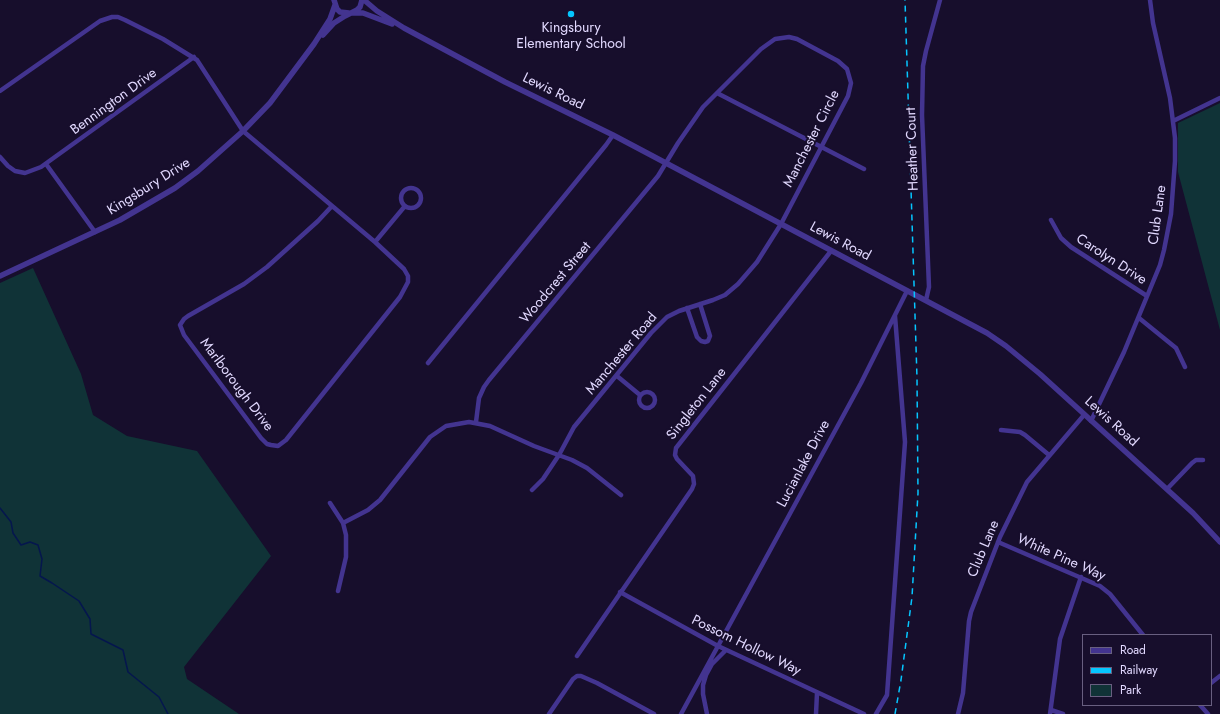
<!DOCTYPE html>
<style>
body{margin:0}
#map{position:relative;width:1220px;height:714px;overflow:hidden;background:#170e2c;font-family:Jost,sans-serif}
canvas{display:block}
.legend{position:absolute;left:1082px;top:634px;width:130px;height:72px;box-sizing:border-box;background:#170e2c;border:1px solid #685f80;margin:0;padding:5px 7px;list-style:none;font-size:12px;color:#e2d9ff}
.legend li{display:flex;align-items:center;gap:8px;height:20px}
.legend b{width:20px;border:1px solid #685f80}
</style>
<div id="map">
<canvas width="1220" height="714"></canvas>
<ul class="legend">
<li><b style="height:5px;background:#433490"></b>Road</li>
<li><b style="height:5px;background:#05c6ff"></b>Railway</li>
<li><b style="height:11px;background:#103337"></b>Park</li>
</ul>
</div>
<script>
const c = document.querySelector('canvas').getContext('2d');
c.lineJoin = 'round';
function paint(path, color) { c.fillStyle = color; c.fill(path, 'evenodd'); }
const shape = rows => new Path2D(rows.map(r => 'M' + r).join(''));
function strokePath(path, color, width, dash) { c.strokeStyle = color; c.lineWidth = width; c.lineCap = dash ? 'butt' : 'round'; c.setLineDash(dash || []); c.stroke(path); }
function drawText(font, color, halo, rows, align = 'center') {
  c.font = font + ' Jost,sans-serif'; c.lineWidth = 4; c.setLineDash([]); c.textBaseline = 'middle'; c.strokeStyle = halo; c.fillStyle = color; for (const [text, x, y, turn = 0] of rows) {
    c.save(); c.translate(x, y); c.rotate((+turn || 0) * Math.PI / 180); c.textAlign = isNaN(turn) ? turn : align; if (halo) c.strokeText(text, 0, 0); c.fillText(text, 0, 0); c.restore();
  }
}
paint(shape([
 [1220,103,1220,330,1178,172,1178,123],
 [33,268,81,374,93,415,127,436,197,451,271,556,184,667,187,679,239,714,0,714,0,283]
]), '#103337');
strokePath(shape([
 [0,508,11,522,13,533,21,545,30,542,38,545,42,559,40,576,52,583,79,601,90,619,91,634,123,650,128,672,159,697,168,714]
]), '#05164e', 1.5);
strokePath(shape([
 [0,91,100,21,112,17,118,17,125,20,163,39,197,60,243,131,375,242,404,269,408,276,408,282,400,297,286,440,278,446,271,445,267,444,261,438,184,335,180,325,184,319,188,316,244,284,267,267,318,221,332,206],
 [717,93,864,169],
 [1173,121,1220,98],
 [0,157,8,166,15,171,25,173,41,167,194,57],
 [46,164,95,232],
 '401 198a10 10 0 1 1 20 0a10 10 0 1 1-20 0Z',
 [1051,220,1061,238,1071,247,1147,296],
 [375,242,405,206],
 [926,300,929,287,922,115,923,66,926,51,940,0],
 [687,308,697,337,701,341,705,342,708,341,710,336,700,304],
 [1139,318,1176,348,1185,367],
 [428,363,606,145,613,135],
 [617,376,640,395],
 '639 400a8 8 0 1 1 16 0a8 8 0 1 1-16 0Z',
 [1091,421,1124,352,1160,265,1164,250,1171,214,1175,161,1175,138,1170,98,1153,23,1150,0],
 [476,422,479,398,484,387,489,380,658,176,678,143,703,107,761,49,775,39,789,37,797,39,838,61,847,69,851,83,848,96,781,224,757,262,738,284,725,295,713,300,679,311,667,317,651,333,574,427,559,455,543,479,532,490],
 [1001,430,1020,432,1025,435,1049,455],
 [1167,489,1192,463,1196,460,1203,460],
 [330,503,343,523,346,535,346,557,338,591],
 [343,523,368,510,380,500,430,437,446,426,469,422,490,426,534,446,572,460,587,468,621,495],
 [998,542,1100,586,1110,594,1143,635],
 [620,592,718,646,864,714],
 [577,656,692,489,694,484,693,476,677,459,675,455,676,448,831,251],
 [1211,683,1220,676],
 [1200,705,1208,714],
 [1051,710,1063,714],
 [549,714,573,679,577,676,581,676,597,683,654,714],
 [681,714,861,383,907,291],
 [707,714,703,694,703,685,706,675,712,664,726,650],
 [816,714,817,693],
 [876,714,887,695,905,442,895,316],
 [958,714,963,693,969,621,971,612,1000,537,1027,482,1084,415],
 [1050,714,1060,639,1081,577]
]), '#433490', 4.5);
strokePath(shape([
 [334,0,337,9,340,12,349,13],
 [364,0,377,11,404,28,505,82,613,135,987,333,1006,346,1040,374,1193,513,1220,542],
 [353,13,363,13,392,24],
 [323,35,334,23,345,16,357,10,360,7,362,0],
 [0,276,120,220,175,188,198,171,243,131,270,103,314,44,330,19,335,5]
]), '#433490', 5.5);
strokePath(shape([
 [895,714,901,680,912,597,918,493,917,378,905,0]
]), '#05c6ff', 1.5, [6, 5]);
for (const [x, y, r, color] of [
 [571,14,4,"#05c6ff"]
]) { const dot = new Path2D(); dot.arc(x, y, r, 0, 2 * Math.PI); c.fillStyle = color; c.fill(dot); strokePath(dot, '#170e2c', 1.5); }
drawText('14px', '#e2d9ff', '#170e2c', [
 ["Kingsbury",571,29],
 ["Elementary School",571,45]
]);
drawText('14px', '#e2d9ff', '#170e2c', [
 ["Lewis Road",553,92,26],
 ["Bennington Drive",114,102,-36],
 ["Manchester Circle",812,139,-63],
 ["Heather Court",913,149,-92],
 ["Kingsbury Drive",149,187,-32],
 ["Club Lane",1158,215,-82],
 ["Lewis Road",840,242,28],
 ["Carolyn Drive",1111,260,33],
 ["Woodcrest Street",556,283,-50],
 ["Manchester Road",622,354,-50],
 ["Marlborough Drive",236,385,53],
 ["Singleton Lane",697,404,-52],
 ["Lewis Road",1111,422,42],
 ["Lucianlake Drive",804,464,-62],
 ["Club Lane",984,549,-67],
 ["White Pine Way",1061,558,24],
 ["Possom Hollow Way",746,646,26]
]);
</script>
